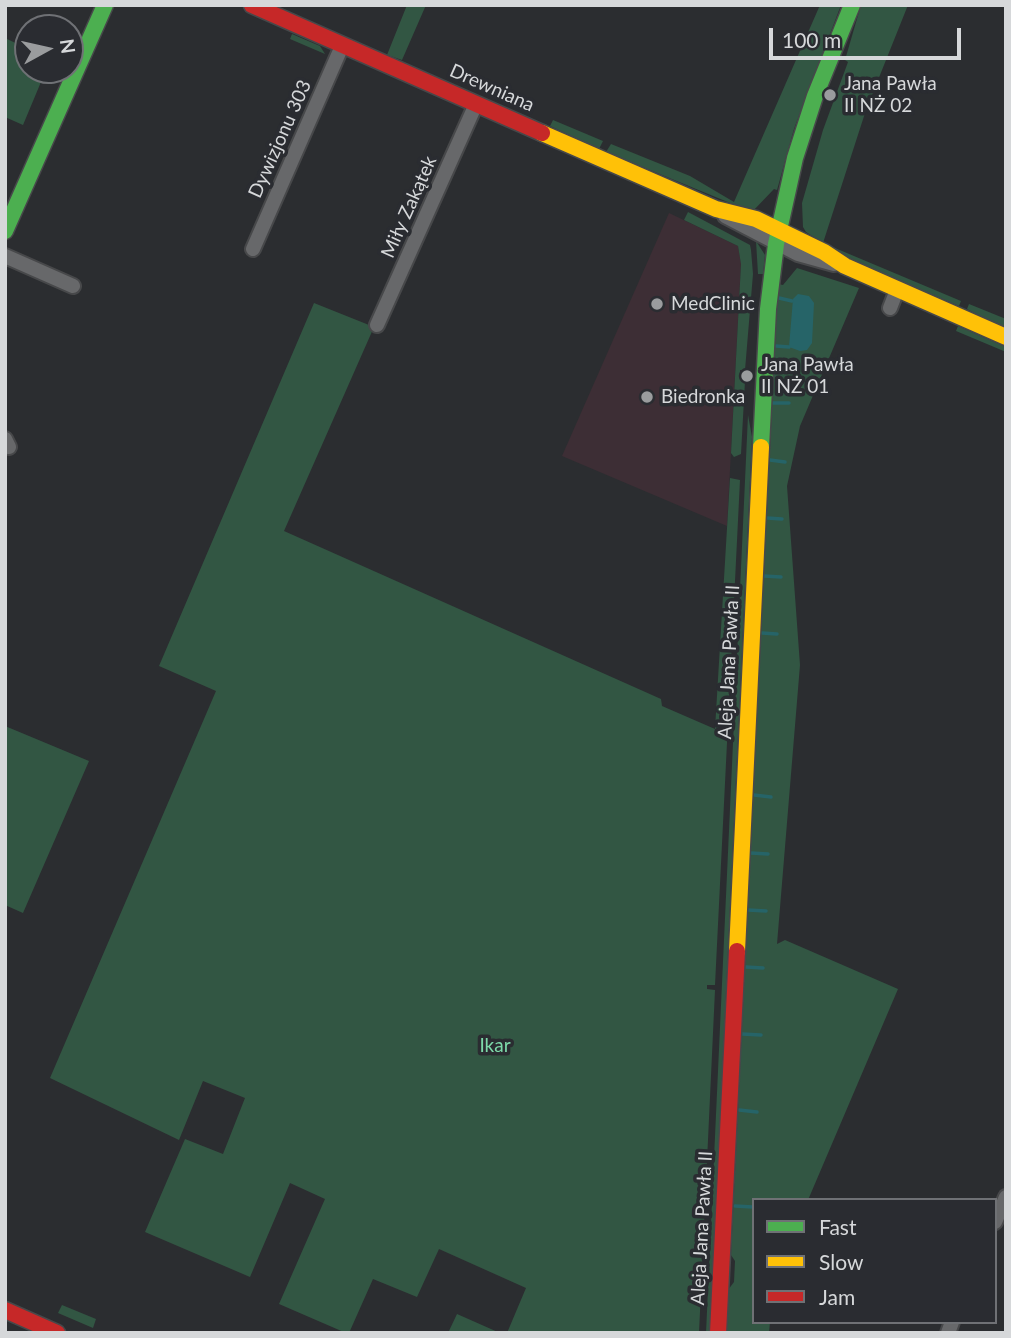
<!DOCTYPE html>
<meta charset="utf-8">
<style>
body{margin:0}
#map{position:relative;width:1011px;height:1338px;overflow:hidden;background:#2b2d30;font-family:Lato,sans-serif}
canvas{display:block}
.frame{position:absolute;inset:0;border:7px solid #d6d8da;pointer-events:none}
.legend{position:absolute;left:752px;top:1198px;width:245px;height:126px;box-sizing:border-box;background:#2a2c31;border:2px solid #6f7175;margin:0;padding:9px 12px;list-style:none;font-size:21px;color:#d6d8da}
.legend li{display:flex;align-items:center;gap:14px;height:35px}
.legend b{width:35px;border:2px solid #6f7175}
.north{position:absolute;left:14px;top:14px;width:70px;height:70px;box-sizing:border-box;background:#2a2c31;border:2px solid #6f7175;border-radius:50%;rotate:82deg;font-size:19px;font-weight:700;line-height:28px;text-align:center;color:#d6d8da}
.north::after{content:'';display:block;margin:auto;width:24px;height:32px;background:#9a9c9e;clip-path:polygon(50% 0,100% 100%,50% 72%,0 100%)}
.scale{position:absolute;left:769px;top:28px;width:192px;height:32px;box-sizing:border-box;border:4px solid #d6d8da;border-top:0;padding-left:9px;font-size:21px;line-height:24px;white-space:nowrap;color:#d6d8da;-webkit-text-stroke:5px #2a2c31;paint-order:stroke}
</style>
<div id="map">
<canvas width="1011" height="1338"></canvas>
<div class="frame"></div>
<ul class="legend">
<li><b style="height:9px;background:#4caf50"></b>Fast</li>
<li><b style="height:9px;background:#ffc107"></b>Slow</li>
<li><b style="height:9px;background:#c62828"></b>Jam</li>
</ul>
<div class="north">N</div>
<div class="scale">100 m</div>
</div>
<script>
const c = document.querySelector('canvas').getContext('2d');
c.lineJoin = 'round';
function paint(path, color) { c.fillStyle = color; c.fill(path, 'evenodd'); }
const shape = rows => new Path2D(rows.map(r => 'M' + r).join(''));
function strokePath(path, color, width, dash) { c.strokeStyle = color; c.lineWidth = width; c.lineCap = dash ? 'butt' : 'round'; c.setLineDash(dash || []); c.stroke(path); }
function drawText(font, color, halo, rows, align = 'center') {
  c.font = font + ' Lato,sans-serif'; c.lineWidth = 7; c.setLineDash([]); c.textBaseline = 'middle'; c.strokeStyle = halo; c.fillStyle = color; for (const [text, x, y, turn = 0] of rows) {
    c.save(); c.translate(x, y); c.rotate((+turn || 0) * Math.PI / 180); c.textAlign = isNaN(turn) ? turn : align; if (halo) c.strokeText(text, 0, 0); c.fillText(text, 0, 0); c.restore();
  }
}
paint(shape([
 [669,213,738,246,741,263,727,526,562,456]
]), '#3d2e35');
paint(shape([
 [407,5,426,5,402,60,387,55],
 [820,5,841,5,794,129,777,190,774,189,752,212,606,152,611,144,690,176,734,202],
 [861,5,908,5,866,110,823,243,961,301,959,306,849,260,806,232,803,227,802,203,823,130,848,62,845,60],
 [292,34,320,46,325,54,290,39],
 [5,38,28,49,28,70,46,70,23,125,5,117],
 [553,120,603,141,599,149,550,126],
 [688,212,750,245,751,250,753,274,745,370,740,370,740,380,745,381,741,454,734,457,731,453,741,264,738,246,684,220],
 [756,241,765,255,763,274,758,274],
 [797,268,859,288,800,426,787,486,800,665,777,944,785,940,898,989,808,1200,754,1200,754,1322,770,1322,769,1333,726,1333,728,1290,734,1282,735,1261,731,1255,778,284,783,285],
 [314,303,374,327,284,531,661,699,662,706,715,729,730,478,740,480,715,985,707,985,707,989,715,990,699,1333,507,1333,526,1288,439,1249,417,1297,373,1279,349,1333,346,1333,279,1304,325,1199,290,1183,250,1277,145,1232,185,1139,223,1154,245,1098,203,1081,179,1140,50,1078,216,691,159,666],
 [969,304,1006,319,1006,331,967,309],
 [958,326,1006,347,1006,352,956,331],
 [748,415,752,437,710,1333,706,1333],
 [5,726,89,761,23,913,5,905],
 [62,1305,96,1319,93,1328,58,1313],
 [457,1314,500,1333,448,1333]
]), '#325643');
paint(shape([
 [798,294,809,296,814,303,812,343,807,350,800,351,789,347,793,299]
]), '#266468');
strokePath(shape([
 [779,298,792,301],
 [776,346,789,347],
 [772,403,789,403],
 [770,460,785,462],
 [767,518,782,519],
 [764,576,781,577],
 [762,633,777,634],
 [754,795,771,797],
 [751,853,768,854],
 [748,910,766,911],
 [746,967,763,968],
 [742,1034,761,1035],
 [739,1110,757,1112],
 [735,1206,753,1207]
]), '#266468', 3.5);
const street = shape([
 [725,216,798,254,834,264],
 [253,249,342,46],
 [5,256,73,286],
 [890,308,897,290],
 [377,325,476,104],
 [5,439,9,447],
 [995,1222,1006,1197],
 [948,1333,952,1322]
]);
const fast = shape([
 [5,231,105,5],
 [761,447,768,309,776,244,795,158,815,96,852,5]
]);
const slow = shape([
 [542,133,716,209,756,219,824,252,845,266,1006,337],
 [737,951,761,447]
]);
const jam = shape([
 [252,5,542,133],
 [5,1310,57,1333],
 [718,1333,737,951]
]);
strokePath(street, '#47484a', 18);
strokePath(fast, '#47484a', 19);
strokePath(slow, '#47484a', 19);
strokePath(jam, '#47484a', 19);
strokePath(street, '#67686a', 14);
strokePath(fast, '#4caf50', 16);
strokePath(slow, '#ffc107', 16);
strokePath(jam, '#c62828', 16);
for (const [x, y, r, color] of [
 [830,95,7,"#9a9c9e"],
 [657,304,7,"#9a9c9e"],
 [747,376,7,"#9a9c9e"],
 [647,397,7,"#9a9c9e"]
]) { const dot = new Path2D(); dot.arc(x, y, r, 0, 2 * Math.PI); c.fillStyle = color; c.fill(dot); strokePath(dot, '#2a2c31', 2.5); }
drawText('19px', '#d6d8da', '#2a2c31', [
 ["Jana Pawła",844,84],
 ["II NŻ 02",844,106],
 ["MedClinic",671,304],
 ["Jana Pawła",761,365],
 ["II NŻ 01",761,387],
 ["Biedronka",661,397]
], 'left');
drawText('19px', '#d6d8da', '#2a2c31', [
 ["Drewniana",492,88,24],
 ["Dywizjonu 303",280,139,-66],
 ["Miły Zakątek",409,207,-66],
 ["Aleja Jana Pawła II",729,662,-87],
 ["Aleja Jana Pawła II",702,1228,-87]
]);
drawText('19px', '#7dd9a9', '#2a2c31', [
 ["Ikar",495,1046]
]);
</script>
